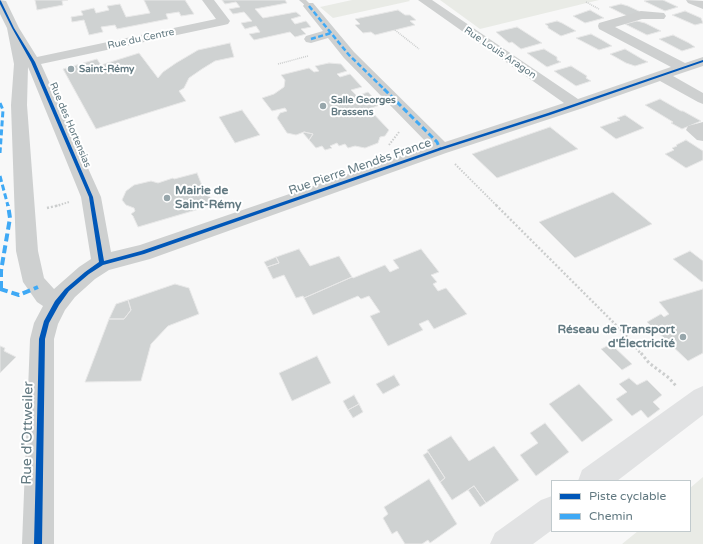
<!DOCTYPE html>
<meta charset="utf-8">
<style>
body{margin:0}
#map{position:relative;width:703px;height:544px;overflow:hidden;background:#f8f8f8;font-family:"Varela Round",sans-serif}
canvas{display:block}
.legend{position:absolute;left:551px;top:480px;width:140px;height:52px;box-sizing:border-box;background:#fff;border:1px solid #c1cacd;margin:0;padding:5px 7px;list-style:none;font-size:12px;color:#637a82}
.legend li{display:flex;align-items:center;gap:8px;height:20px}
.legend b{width:20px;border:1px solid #c1cacd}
</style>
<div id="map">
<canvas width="703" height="544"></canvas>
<ul class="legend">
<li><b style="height:5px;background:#0057b8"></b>Piste cyclable</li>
<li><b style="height:5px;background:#3fa9f5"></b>Chemin</li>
</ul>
</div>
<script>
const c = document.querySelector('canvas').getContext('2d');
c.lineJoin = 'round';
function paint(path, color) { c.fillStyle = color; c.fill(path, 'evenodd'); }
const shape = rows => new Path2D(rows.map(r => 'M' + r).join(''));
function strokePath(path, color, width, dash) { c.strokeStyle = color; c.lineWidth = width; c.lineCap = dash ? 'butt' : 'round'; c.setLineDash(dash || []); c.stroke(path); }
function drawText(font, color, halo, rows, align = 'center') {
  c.font = font + ' "Varela Round",sans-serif'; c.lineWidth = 4; c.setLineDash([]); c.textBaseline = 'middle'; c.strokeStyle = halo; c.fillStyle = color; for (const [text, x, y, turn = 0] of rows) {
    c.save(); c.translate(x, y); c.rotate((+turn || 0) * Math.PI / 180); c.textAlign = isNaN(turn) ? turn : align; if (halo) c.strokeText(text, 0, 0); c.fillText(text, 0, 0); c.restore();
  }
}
paint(shape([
 [352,0,409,0,410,1,333,18,320,7],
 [440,0,599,0,480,29],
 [703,477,703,544,622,544,638,531,690,531,690,488]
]), '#e9ebe6');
const building = shape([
 [35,0,68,0,62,1,63,5,37,10,35,0],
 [144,0,186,0,185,0,194,14,181,16,179,12,166,14,168,19,117,29,115,25,101,27,103,32,89,35,84,20,72,22,71,17,83,15,81,11,94,8,96,13,109,10,107,6,120,4,126,17,150,13,144,0],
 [222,0,285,0,287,3,255,9,263,18,296,12,301,16,291,19,295,24,306,21,311,27,301,29,306,34,295,37,290,32,254,40,249,34,260,32,256,26,245,29,241,23,252,21,244,12,233,14,229,9,240,7,236,2,225,4,222,0],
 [649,0,663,0,678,7,665,11,644,1,649,0],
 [621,4,628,6,643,13,629,17,609,7,621,4],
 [398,10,405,15,410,15,416,20,410,21,415,25,375,35,371,32,363,33,355,25,360,24,355,19,398,10],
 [590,10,604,18,585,23,573,16,590,10],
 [685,11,701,18,703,23,695,25,672,15,685,11],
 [557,21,562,23,576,31,561,36,548,28,548,26,545,24,557,21],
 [637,21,645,23,661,31,647,35,625,24,637,21],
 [517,27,542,43,521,49,512,42,509,43,496,32,517,27],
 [591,34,602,40,612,46,599,50,576,38,591,34],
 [673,35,689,43,695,47,682,51,659,39,673,35],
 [230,43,234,57,215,61,202,69,189,78,184,88,179,91,186,101,96,129,63,69,97,59,101,65,139,53,158,78,163,72,176,63,198,50,230,43],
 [544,49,557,57,557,60,561,62,547,67,527,53,544,49],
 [625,49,642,59,648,62,635,66,626,63,610,54,625,49],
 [329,63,341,64,347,71,337,74,340,77,350,74,362,87,351,90,357,96,368,92,380,105,369,109,389,130,385,136,380,137,378,143,365,148,355,146,348,148,345,144,339,146,337,143,330,146,332,148,325,150,322,146,316,148,309,140,313,134,304,132,296,135,287,133,277,118,280,113,287,111,285,108,272,111,262,98,274,94,284,87,285,80,281,75,309,68,314,72,319,71,315,66,329,63],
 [571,66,587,76,586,78,591,81,576,86,554,71,571,66],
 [660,99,681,111,683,111,701,121,682,129,671,123,673,122,645,105,660,99],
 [242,110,260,135,235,143,219,117,242,110],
 [625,115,644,128,616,139,600,127,620,120,617,118,625,115],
 [550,127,578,149,497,178,472,154,550,127],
 [304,132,313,134,309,140,303,133,304,132],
 [686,140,703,151,703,160,686,168,665,154,674,150,672,148,677,146,676,145,686,140],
 [197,173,205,193,215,201,206,207,138,227,133,216,131,214,135,211,134,208,126,205,122,200,126,191,134,185,151,181,158,183,173,178,174,179,197,173],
 [613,192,652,224,575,258,539,222,613,192],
 [299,249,310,266,339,256,352,277,304,298,303,296,296,298,284,275,273,279,267,267,279,263,276,257,299,249],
 [421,249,439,272,431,275,437,282,433,284,438,291,446,288,467,314,434,329,428,320,419,324,423,330,388,346,370,316,380,312,369,296,361,299,358,296,313,315,304,298,352,277,353,278,385,265,390,272,399,268,393,260,421,249],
 [690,251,703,261,703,281,702,282,673,259,690,251],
 [276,257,279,263,267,267,264,262,276,257],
 [175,284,189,288,199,314,168,326,151,344,141,381,85,382,109,319,124,319,131,310,128,300,175,284],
 [703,289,703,353,688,361,647,322,661,314,664,317,669,314,659,302,703,289],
 [128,300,131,310,124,319,109,319,116,304,128,300],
 [611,344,632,364,622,370,601,349,611,344],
 [0,346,5,348,4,351,16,357,0,373,0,346],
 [317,356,331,383,292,401,279,373,317,356],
 [394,375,400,385,383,394,376,384,394,375],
 [629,378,637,385,647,380,662,395,653,402,660,409,648,418,641,410,632,416,616,399,627,392,619,384,629,378],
 [579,384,613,420,582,442,549,404,579,384],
 [354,395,359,404,348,410,343,401,354,395],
 [359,404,363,412,353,418,348,410,359,404],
 [545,423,569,452,536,476,520,455,538,443,530,433,545,423],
 [451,436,469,461,494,446,519,480,486,503,474,486,452,500,440,482,445,478,427,450,451,436],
 [428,452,445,478,440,482,423,455,428,452],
 [429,479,457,524,430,543,428,540,422,544,405,544,397,531,392,534,383,518,388,514,384,507,429,479],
 [474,486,486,503,480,507,468,490,474,486]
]);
paint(building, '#cfd2d2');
strokePath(building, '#e8e8e8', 1);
strokePath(shape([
 [586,2,599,9],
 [395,30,419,49],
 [278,64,308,56]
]), '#cccece', 1.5, [1, 1]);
strokePath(shape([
 [389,145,399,132],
 [455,164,497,206],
 [56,206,69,202]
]), '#cccece', 2, [1.5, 1.5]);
strokePath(shape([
 [496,205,624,333,641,354],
 [47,208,60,205]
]), '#cccece', 2.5, [2, 2]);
strokePath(shape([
 [641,353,649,363,669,378,677,387]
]), '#cccece', 3, [2.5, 2.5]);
paint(shape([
 [299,0,306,0,312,6,307,7,299,0]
]), '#ced0d0');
paint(shape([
 [0,0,6,1,19,28,37,57,216,19,202,0,214,0,230,21,228,24,224,25,41,64,101,197,111,252,140,245,430,146,344,58,328,38,311,43,306,42,304,39,306,36,323,31,303,6,305,3,313,3,354,52,445,142,564,103,418,0,432,0,578,99,671,67,599,29,598,26,599,23,641,11,664,13,666,16,664,19,642,19,615,27,685,63,703,57,703,66,673,76,703,93,703,104,698,102,660,81,583,108,446,153,150,259,109,270,95,279,75,297,65,310,58,324,54,339,54,544,22,544,30,339,34,323,43,306,37,302,23,282,16,251,11,105,14,64,7,28,0,14,0,0],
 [28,67,81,197,91,259,79,267,54,289,44,278,38,251,27,105,28,67],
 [686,0,703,1,703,9,688,3,686,0],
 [703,122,703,141,697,140,686,130,688,126,703,122]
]), '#ced0d0');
paint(shape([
 [703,386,703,415,617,481,578,481,582,470,694,390,703,386],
 [552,496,552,530,533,544,490,544,495,533,541,500,552,496]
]), '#e1e2e3');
strokePath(shape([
 [309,6,349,55,385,90],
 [311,39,331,33]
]), '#3fa9f5', 2.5, [5, 2.5]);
strokePath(shape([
 [384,89,437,142,440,149],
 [0,103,3,110,0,153],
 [0,176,8,206]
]), '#3fa9f5', 3, [6, 3]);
strokePath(shape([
 [0,289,19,295,38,287],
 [1,289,1,271,10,218,8,205]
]), '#3fa9f5', 4, [8, 4]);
paint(shape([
 [0,0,1,1,14,28,35,62,93,197,104,261,141,251,439,148,548,113,703,60,703,62,550,115,441,150,144,254,103,265,89,274,69,291,59,305,49,323,45,339,42,544,34,544,39,339,44,321,55,301,65,289,85,272,99,262,89,197,31,62,12,28,0,4,0,0]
]), '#0057b8');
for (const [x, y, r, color] of [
 [71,69,4,"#97a6ab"],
 [323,106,4,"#97a6ab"],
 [167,198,4,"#97a6ab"],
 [683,337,4,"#97a6ab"]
]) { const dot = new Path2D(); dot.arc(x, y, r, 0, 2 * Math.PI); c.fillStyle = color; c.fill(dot); strokePath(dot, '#fff', 1.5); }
drawText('10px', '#637a82', '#fff', [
 ["Rue du Centre",141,39,-12],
 ["Rue Louis Aragon",500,53,34],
 ["Rue des Hortensias",70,125,67]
]);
drawText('bold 10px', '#637a82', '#fff', [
 ["Saint-Rémy",79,69],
 ["Salle Georges",331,100],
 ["Brassens",331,112]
], 'left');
drawText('12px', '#637a82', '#fff', [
 ["Rue Pierre Mendès France",360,167,-19]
]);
drawText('bold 12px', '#637a82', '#fff', [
 ["Mairie de",175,191],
 ["Saint-Rémy",175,205],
 ["Réseau de Transport",675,330,"right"],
 ["d'Électricité",675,344,"right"]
], 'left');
drawText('14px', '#637a82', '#fff', [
 ["Rue d'Ottweiler",28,433,-89]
]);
</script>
